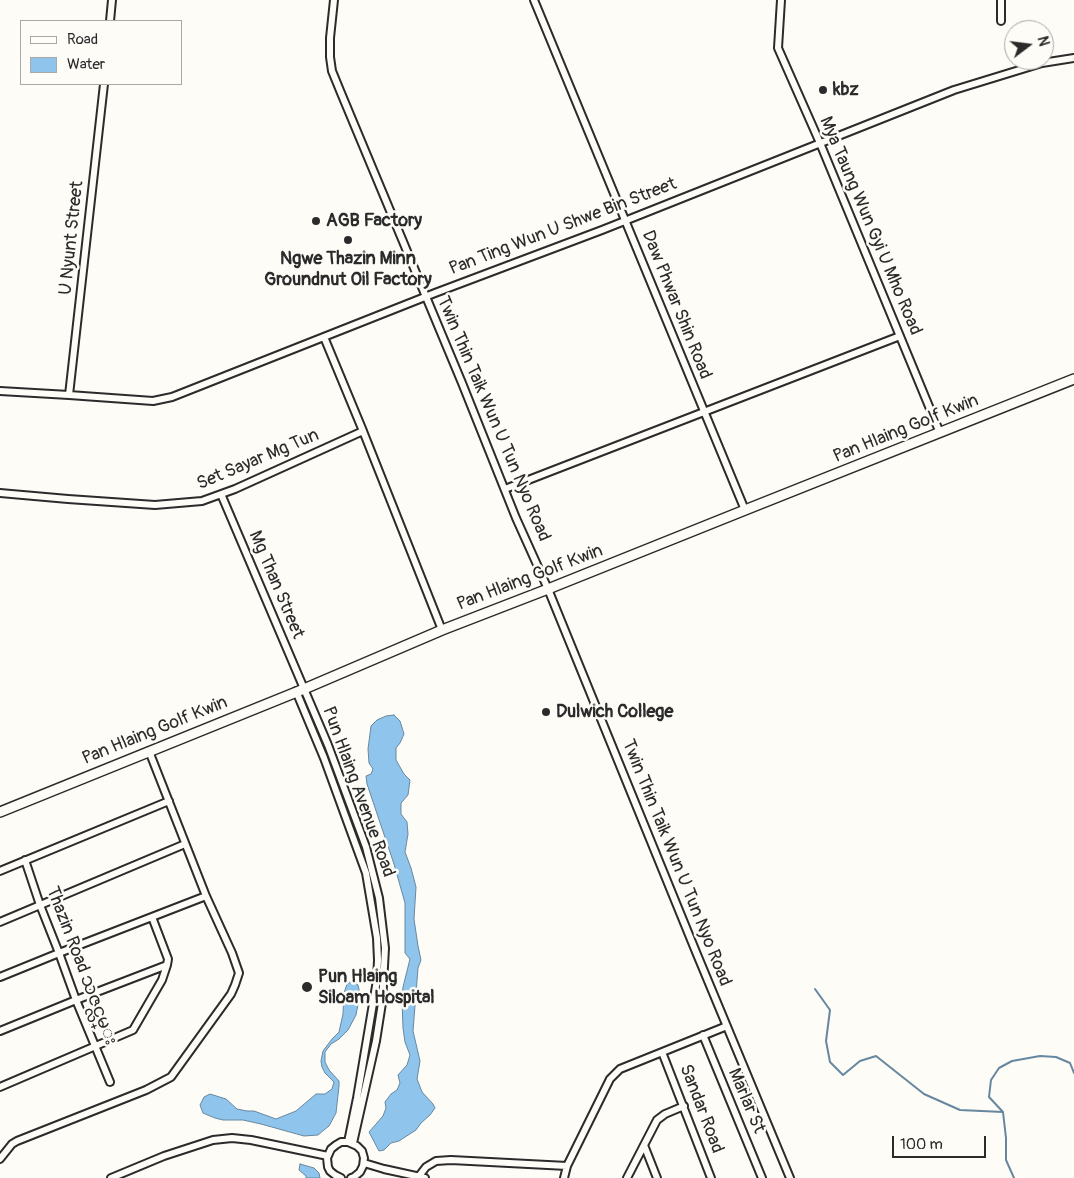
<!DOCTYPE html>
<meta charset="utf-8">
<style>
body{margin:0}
#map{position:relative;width:1074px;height:1178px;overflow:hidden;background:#fdfcf7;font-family:Pangolin,sans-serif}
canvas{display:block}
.legend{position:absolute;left:20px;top:20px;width:162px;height:65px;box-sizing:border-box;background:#fdfcf7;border:1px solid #a9a8a5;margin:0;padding:6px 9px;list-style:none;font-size:15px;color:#2b2b2b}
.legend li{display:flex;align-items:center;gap:10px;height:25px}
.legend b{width:25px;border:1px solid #a9a8a5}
.north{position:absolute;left:1004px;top:20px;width:50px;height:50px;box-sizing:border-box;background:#fdfcf7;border:1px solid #a9a8a5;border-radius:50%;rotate:75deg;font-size:14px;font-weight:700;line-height:20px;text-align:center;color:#2b2b2b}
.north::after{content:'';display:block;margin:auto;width:18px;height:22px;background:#2b2b2b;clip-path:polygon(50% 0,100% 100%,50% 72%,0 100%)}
.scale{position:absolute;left:892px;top:1136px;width:94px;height:22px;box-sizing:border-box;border:2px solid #2b2b2b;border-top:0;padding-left:6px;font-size:15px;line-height:18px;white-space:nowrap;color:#2b2b2b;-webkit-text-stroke:4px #fdfcf7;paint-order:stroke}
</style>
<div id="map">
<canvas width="1074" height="1178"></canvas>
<ul class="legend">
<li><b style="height:6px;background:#fdfcf7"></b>Road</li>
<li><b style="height:14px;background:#8fc5ed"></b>Water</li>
</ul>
<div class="north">N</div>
<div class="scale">100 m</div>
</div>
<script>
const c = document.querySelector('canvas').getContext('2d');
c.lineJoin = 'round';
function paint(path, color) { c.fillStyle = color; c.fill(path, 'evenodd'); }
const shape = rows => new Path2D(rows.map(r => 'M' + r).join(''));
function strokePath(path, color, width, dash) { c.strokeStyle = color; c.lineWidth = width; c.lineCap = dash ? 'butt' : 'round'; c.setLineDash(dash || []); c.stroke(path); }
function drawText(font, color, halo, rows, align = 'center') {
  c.font = font + ' Pangolin,"Noto Sans Myanmar",sans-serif'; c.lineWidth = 5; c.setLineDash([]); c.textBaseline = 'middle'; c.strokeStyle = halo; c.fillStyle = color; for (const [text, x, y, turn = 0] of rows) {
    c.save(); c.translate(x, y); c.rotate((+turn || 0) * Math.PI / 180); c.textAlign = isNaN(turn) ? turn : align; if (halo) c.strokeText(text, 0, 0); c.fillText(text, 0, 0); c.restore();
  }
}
const water = shape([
 [394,715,400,721,404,734,400,743,396,748,396,760,404,774,410,780,408,795,401,803,401,814,407,822,408,834,405,852,411,868,416,887,414,919,418,946,421,960,418,968,413,1031,420,1061,417,1079,422,1092,433,1104,435,1108,430,1115,421,1123,416,1130,399,1141,391,1143,384,1150,379,1151,369,1132,383,1116,386,1108,385,1102,391,1094,397,1090,400,1083,398,1075,407,1065,410,1055,405,1042,403,1028,402,1000,403,987,410,959,405,953,405,903,394,864,367,784,366,776,371,774,373,769,369,763,368,749,371,726,377,720,386,716,394,715],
 [353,981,358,985,360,994,356,1015,348,1030,339,1039,331,1044,325,1052,325,1062,329,1070,339,1081,339,1086,336,1113,329,1126,324,1130,318,1135,304,1136,261,1124,243,1120,223,1120,215,1118,203,1113,200,1105,204,1097,210,1094,226,1099,237,1109,247,1111,254,1111,276,1119,296,1111,316,1094,325,1094,332,1089,334,1082,325,1073,322,1067,321,1061,323,1051,332,1039,339,1032,343,1014,344,993,347,984,353,981],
 [300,1164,314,1168,319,1173,320,1178,306,1178,306,1176,299,1170,300,1164]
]);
paint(water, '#8fc5ed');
strokePath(water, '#67879f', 1);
strokePath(shape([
 [815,989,830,1010,826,1041,830,1062,843,1075,860,1061,876,1056,924,1094,960,1110,1003,1112],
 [1014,1178,1006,1160,1006,1138,1003,1112,989,1097,991,1080,999,1068,1012,1061,1040,1056,1056,1057,1070,1063,1074,1073]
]), '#67879f', 2);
const street = shape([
 [334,0,330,38,330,57,332,71,341,93,462,383,516,518,548,589,696,952,790,1178],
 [534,0,745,510],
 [781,0,778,48,820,143,940,433],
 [110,21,112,0],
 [1001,21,1001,0],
 [0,391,69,395,153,401,172,397,435,293,602,230,954,90,1042,63,1074,58],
 [69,395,104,84],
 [363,431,442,630],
 [505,489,900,336],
 [0,493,68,499,155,505,202,501,235,489,363,431,324,337],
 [221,494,328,745,366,847,379,898,385,948,382,1003,376,1041,353,1143],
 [296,691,324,758,366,873,377,938,378,960,377,980,357,1098,348,1142],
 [25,860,40,905,59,953,76,1000,110,1082],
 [0,871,169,801],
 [0,922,185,844],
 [0,977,59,953,206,896,149,751],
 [0,1031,76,1000,167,965,168,959,152,917],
 [703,1035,762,1178],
 [662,1052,711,1178],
 [0,1087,133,1030,162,980,167,965],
 [644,1145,657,1178],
 [0,1159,12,1144,17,1141,146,1090,171,1077,231,994,235,985,239,973,232,953,206,896],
 [364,1163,384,1169,425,1178],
 [419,1176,426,1167,436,1161,451,1160,567,1166],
 [111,1178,164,1156,213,1140,232,1138,251,1140,328,1156],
 [341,1178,335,1175,330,1171,328,1167,327,1158,331,1149,336,1145,341,1142,348,1142,357,1146,362,1151,364,1158,363,1166,360,1172,354,1177,351,1178],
 [564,1178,567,1166,610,1079,620,1069,727,1026],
 [627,1178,657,1120,665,1114,684,1106]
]);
const secondary = shape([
 [0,812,304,689,442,630,548,589,745,510,1074,379]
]);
strokePath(street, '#2b2b2b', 10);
strokePath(secondary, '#2b2b2b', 12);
strokePath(street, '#fdfcf7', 6);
strokePath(secondary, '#fdfcf7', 9);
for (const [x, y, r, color] of [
 [823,90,5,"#2b2b2b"],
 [316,221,5,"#2b2b2b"],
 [348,240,5,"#2b2b2b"],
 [546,712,5,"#2b2b2b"],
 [307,987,6,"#2b2b2b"]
]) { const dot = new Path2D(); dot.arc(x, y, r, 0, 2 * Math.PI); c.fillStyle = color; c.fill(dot); strokePath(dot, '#fdfcf7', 2); }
drawText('bold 18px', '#2b2b2b', '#fdfcf7', [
 ["kbz",833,90],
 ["AGB Factory",326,221],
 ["Ngwe Thazin Minn",348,259,"center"],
 ["Groundnut Oil Factory",348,280,"center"],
 ["Dulwich College",556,712],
 ["Pun Hlaing",318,977],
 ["Siloam Hospital",318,998]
], 'left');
drawText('18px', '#2b2b2b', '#fdfcf7', [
 ["Mya Taung Wun Gyi U Mho Road",870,226,67],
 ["Pan Ting Wun U Shwe Bin Street",563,227,-21],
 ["U Nyunt Street",72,238,-84],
 ["Daw Phwar Shin Road",676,305,68],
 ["Twin Thin Taik Wun U Tun Nyo Road",493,419,67],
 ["Pan Hlaing Golf Kwin",906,429,-22],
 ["Set Sayar Mg Tun",258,460,-23],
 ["Pan Hlaing Golf Kwin",530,578,-21],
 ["Mg Than Street",276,585,67],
 ["Pan Hlaing Golf Kwin",155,731,-22],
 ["Pun Hlaing Avenue Road",358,792,70],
 ["Twin Thin Taik Wun U Tun Nyo Road",676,863,68],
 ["Thazin Road သဇင္လမ္း",81,966,69],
 ["Marlar St",746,1101,67],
 ["Sandar Road",701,1109,69]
]);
</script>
